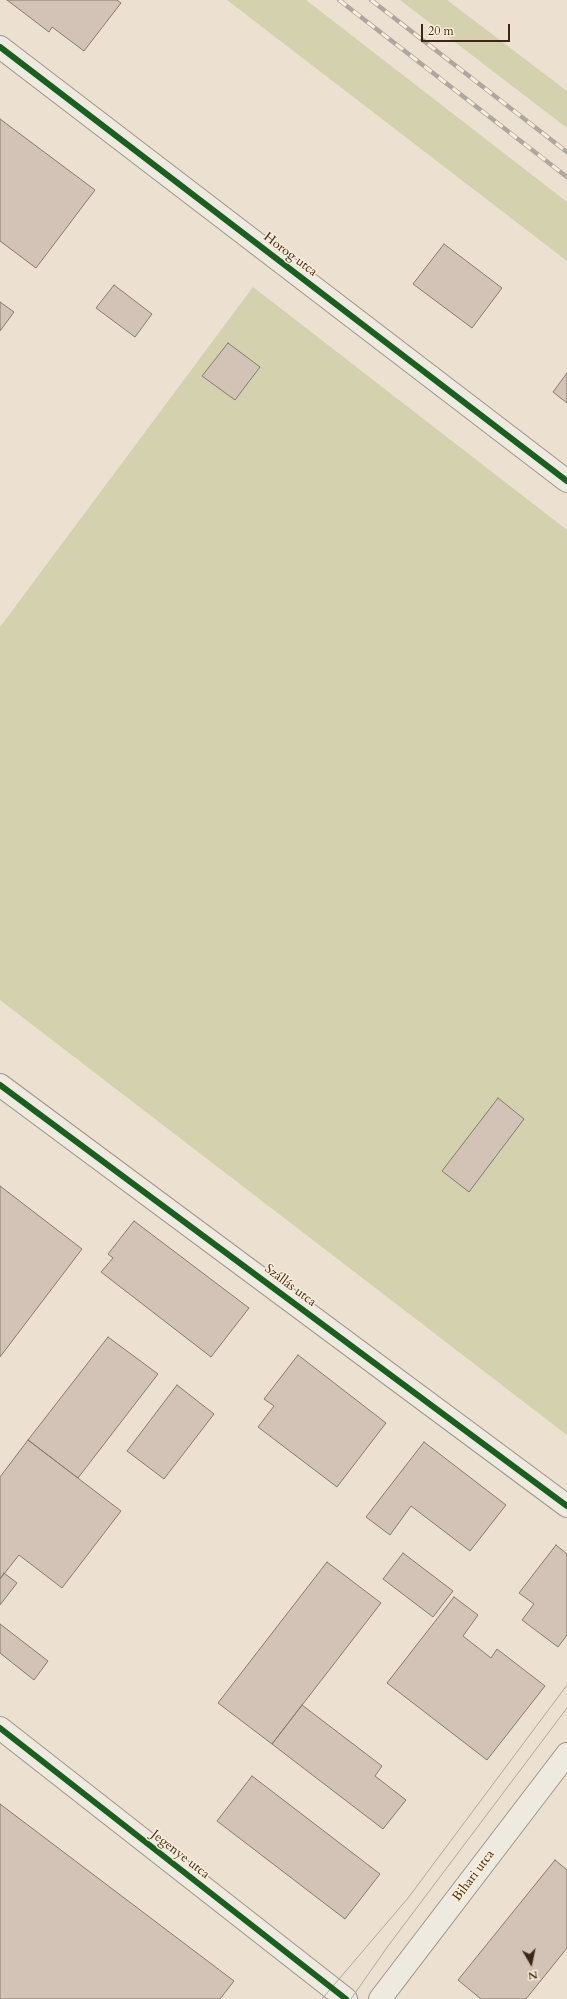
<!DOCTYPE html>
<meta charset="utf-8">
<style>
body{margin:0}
#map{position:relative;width:567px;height:1999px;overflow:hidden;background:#ece1d0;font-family:Cardo,serif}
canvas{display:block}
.north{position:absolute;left:511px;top:1943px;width:40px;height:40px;-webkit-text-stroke:3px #fbedd8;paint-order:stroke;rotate:171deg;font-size:11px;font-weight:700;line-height:16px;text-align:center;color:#3d2714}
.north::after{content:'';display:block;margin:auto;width:14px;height:18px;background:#3d2714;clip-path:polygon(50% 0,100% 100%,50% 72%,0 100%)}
.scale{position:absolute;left:421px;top:24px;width:89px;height:18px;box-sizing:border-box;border:2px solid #3d2714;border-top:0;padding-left:5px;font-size:12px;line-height:14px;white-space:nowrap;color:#3d2714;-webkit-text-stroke:3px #fbedd8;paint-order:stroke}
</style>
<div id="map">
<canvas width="567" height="1999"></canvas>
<div class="north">N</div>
<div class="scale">20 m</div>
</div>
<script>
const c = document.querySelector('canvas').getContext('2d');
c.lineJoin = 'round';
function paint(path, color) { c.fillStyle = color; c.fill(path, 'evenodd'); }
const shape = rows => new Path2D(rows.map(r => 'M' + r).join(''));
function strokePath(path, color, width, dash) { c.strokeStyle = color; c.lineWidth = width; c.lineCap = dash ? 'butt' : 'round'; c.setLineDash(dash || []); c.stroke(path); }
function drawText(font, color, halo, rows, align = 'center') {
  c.font = font + ' Cardo,serif'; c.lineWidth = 3; c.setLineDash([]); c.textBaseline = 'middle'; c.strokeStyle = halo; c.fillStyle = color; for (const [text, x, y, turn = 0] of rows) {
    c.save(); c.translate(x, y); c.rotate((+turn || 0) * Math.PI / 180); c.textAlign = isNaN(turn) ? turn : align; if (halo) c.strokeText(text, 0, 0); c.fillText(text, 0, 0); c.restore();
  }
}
paint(shape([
 [227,0,306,0,567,202,567,261],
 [400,0,447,0,567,91,567,128],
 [253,287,567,530,567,1435,0,1000,0,627]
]), '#d3d1ae');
const building = shape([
 [7,0,117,0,121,3,84,51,52,27,49,32,7,0],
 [0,119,95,190,36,268,0,241,0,119],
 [444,244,502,288,472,328,413,284,444,244],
 [114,285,152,314,135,337,96,308,114,285],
 [0,302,14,312,0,331,0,302],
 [228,343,260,367,235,400,202,376,228,343],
 [567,373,567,403,553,392,567,373],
 [498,1098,524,1119,469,1192,442,1171,498,1098],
 [0,1186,82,1249,0,1357,0,1186],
 [134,1221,249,1308,211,1357,101,1272,113,1258,108,1254,134,1221],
 [108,1337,158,1374,78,1478,28,1440,108,1337],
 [298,1355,386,1423,337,1487,258,1427,274,1406,264,1399,298,1355],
 [177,1385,214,1414,164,1479,127,1451,177,1385],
 [28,1440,121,1511,62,1588,19,1555,0,1579,0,1477,28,1440],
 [424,1442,506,1505,470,1551,411,1506,390,1535,366,1517,424,1442],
 [556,1545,567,1554,567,1635,558,1647,522,1620,534,1604,519,1593,556,1545],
 [403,1553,453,1591,433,1617,383,1579,403,1553],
 [327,1562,381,1603,272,1744,218,1703,327,1562],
 [4,1573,17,1583,0,1605,0,1579,4,1573],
 [454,1597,478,1615,463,1636,491,1658,497,1649,545,1686,487,1760,387,1683,454,1597],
 [0,1624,48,1661,34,1680,0,1653,0,1624],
 [302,1705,382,1766,375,1776,406,1800,383,1829,272,1744,302,1705],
 [252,1776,380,1874,345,1919,217,1821,252,1776],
 [0,1804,234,1981,220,1999,0,1999,0,1804],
 [555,1860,567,1870,567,1948,526,1999,481,1999,458,1980,555,1860]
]);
paint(building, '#d3c2b6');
strokePath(building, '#857b70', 1);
const minor = shape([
 [0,47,567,481],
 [0,1085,567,1506],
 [0,1728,346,1999]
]);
const tertiary = shape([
 [380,1999,567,1754]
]);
strokePath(minor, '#9e9588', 24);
strokePath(tertiary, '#9e9588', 24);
strokePath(minor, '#efeae0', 22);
strokePath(tertiary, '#efeae0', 22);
strokePath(shape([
 [322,1999,408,1898,567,1685],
 [351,1999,388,1946,567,1708]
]), '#aea79f', 1);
const rail = shape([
 [339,0,567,177],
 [371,0,567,152]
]);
strokePath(rail, '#aea79f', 4.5);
strokePath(rail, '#fbedd8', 3, [9]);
strokePath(shape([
 [0,47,567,481],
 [0,1085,567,1506],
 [0,1728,346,1999]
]), '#1b5e20', 6);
drawText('13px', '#3d2714', '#fbedd8', [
 ["Horog utca",290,255,37],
 ["Szállás utca",290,1286,37],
 ["Jegenye utca",180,1855,38],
 ["Bihari utca",474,1876,-53]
]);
</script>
